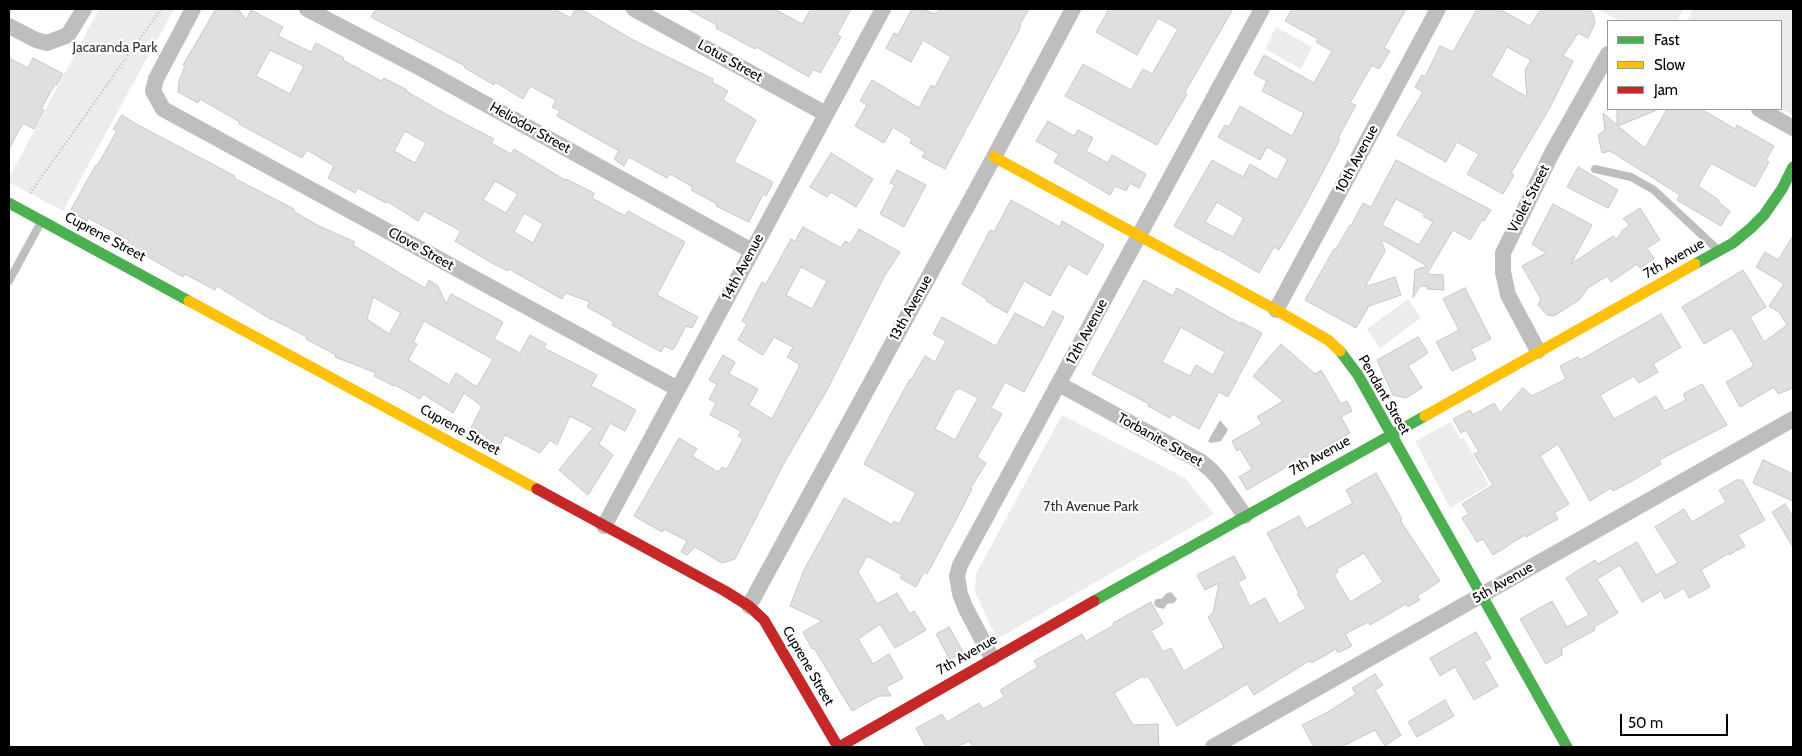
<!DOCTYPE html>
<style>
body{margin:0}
#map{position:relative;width:1802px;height:756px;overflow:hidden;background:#fff;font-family:Cabin,sans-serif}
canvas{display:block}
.frame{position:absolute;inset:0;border:10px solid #000;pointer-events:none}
.legend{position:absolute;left:1607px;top:20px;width:175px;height:90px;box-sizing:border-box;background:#fff;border:1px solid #999;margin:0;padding:6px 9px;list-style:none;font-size:15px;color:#000}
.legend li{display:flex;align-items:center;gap:10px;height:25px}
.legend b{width:25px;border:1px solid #999}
.scale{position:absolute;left:1620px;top:714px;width:108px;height:22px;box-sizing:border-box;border:2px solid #000;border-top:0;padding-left:6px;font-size:15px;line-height:18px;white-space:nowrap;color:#000;-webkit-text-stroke:4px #fff;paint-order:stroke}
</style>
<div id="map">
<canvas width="1802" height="756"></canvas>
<div class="frame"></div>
<ul class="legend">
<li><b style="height:6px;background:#4caf50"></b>Fast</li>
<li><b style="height:6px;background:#ffc107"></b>Slow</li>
<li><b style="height:6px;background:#c62828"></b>Jam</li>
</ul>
<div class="scale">50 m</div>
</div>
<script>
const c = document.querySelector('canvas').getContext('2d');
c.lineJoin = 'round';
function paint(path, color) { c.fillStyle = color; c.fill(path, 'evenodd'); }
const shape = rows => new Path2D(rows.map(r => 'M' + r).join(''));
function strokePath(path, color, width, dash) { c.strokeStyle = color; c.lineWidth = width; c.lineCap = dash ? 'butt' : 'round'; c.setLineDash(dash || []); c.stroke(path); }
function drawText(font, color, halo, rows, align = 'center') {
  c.font = font + ' Cabin,sans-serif'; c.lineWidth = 4.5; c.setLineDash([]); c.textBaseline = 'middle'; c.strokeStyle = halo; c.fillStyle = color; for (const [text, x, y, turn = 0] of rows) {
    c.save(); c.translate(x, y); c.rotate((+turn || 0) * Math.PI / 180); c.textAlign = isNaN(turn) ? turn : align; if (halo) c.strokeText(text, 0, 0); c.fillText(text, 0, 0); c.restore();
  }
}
paint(shape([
 [99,9,174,9,63,211,9,182,9,178],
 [1597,9,1684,9,1677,21,1620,21],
 [1693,9,1793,9,1793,116,1781,108,1781,21,1687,21],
 [1276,27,1312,47,1301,69,1265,49],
 [1408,299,1421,318,1380,348,1367,329],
 [1062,415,1185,478,1214,514,997,639,975,592,976,574],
 [1451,422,1460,439,1464,438,1489,485,1450,508,1415,441]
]), '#ececec');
paint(shape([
 [1220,420,1228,430,1221,441,1211,443,1208,441],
 [1171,592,1177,599,1174,603,1167,604,1164,609,1156,607,1154,603,1156,599,1161,599,1167,593]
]), '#bfbfbf');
const building = shape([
 [216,9,238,9,246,20,251,10,283,27,278,36,311,52,316,43,344,58,343,60,381,81,384,78,407,90,406,91,444,113,494,139,491,143,511,154,514,149,565,180,566,179,594,193,592,198,625,216,628,211,685,242,657,295,698,317,692,328,686,326,673,350,664,346,661,352,612,325,614,322,587,307,590,302,566,293,562,299,509,269,508,271,490,262,455,241,461,231,424,211,418,221,387,201,386,203,358,188,355,193,328,178,334,166,307,150,302,158,239,124,240,122,200,99,198,103,178,92,179,81,185,66,183,65,216,9],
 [270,50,304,66,290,94,256,76,270,50],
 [405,131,426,143,415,163,394,151,405,131],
 [495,181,518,194,506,213,483,200,495,181],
 [524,213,543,224,533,243,514,232,524,213],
 [376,9,554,9,571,18,575,9,581,9,633,40,713,79,712,82,728,91,723,100,756,120,734,162,773,182,766,196,763,194,749,222,716,206,717,204,691,190,693,187,670,174,667,178,629,157,624,166,614,159,619,151,557,116,560,111,552,107,556,100,530,86,523,99,495,82,494,85,465,68,465,66,371,17,376,9],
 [687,9,774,9,802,24,811,9,851,9,837,35,841,37,820,73,813,69,809,77,756,47,755,49,716,28,717,25,687,9],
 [912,9,923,9,934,14,942,9,1029,9,1020,24,1021,25,1018,32,945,169,922,157,925,152,910,143,912,139,893,127,884,143,855,126,867,105,860,101,872,80,919,108,931,85,935,87,951,57,923,40,911,62,886,48,894,33,898,35,912,9],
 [1109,9,1233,9,1185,92,1187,94,1157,145,1065,96,1083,64,1131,90,1143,69,1152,74,1178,29,1158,18,1137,55,1096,32,1109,9],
 [1292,9,1406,9,1384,48,1390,51,1379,69,1372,65,1350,103,1356,105,1338,138,1340,139,1307,202,1279,250,1274,247,1259,273,1218,249,1217,250,1174,226,1212,160,1243,177,1250,164,1277,180,1288,159,1267,147,1260,160,1218,137,1225,125,1229,127,1240,106,1292,136,1304,113,1262,91,1267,81,1254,74,1264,55,1314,83,1332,51,1316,42,1318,39,1285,21,1292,9],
 [1217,202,1244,218,1233,237,1205,222,1217,202],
 [1477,9,1499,9,1530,26,1541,9,1590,9,1593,14,1595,23,1588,38,1578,33,1563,56,1573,61,1549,109,1511,173,1514,175,1503,194,1467,174,1479,154,1457,142,1446,162,1397,135,1423,92,1415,87,1422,75,1425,77,1440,46,1453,52,1477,9],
 [1507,47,1531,60,1525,70,1527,97,1491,76,1507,47],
 [9,58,28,68,33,58,63,74,57,85,55,84,41,109,44,110,34,129,23,123,9,149,9,58],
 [1617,109,1659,109,1618,126,1645,148,1667,109,1701,109,1735,129,1737,125,1774,146,1766,160,1769,162,1755,187,1711,163,1698,186,1719,200,1718,202,1730,211,1721,226,1677,200,1680,195,1610,151,1602,153,1598,135,1605,130,1603,113,1617,125,1617,109],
 [122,115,136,124,235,176,234,178,294,209,293,211,319,226,355,242,353,245,425,288,429,280,438,286,446,304,451,294,503,322,494,339,520,353,530,335,546,344,544,348,597,375,591,386,636,410,625,431,610,423,599,444,613,455,588,495,559,470,593,428,570,416,557,445,550,440,540,453,505,435,498,448,487,441,486,436,471,428,482,406,464,393,453,413,423,394,420,399,395,385,394,386,374,376,376,373,335,357,336,355,306,339,307,337,272,319,272,320,217,286,215,290,185,274,183,277,127,245,129,240,88,218,87,221,70,211,96,165,97,166,117,131,113,129,122,115],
 [373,297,401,313,389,334,367,319,373,297],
 [424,321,493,359,477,387,456,373,449,385,408,360,417,344,413,342,424,321],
 [1048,121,1074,136,1078,130,1093,138,1086,151,1108,163,1112,155,1146,174,1139,188,1130,183,1126,191,1115,186,1110,195,1054,162,1059,154,1036,141,1048,121],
 [831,153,873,179,856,207,831,192,827,197,810,187,831,153],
 [1396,160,1491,210,1484,221,1482,220,1470,240,1453,230,1427,274,1443,275,1444,290,1427,289,1427,286,1420,286,1413,298,1415,270,1427,266,1381,239,1385,251,1365,287,1395,277,1401,295,1369,306,1356,328,1305,300,1334,249,1336,249,1350,225,1351,226,1363,203,1371,207,1396,160],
 [1396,199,1425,214,1423,216,1433,222,1419,245,1382,225,1396,199],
 [1578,167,1618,190,1608,208,1567,187,1578,167],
 [897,170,926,185,904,227,880,214,895,185,890,183,897,170],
 [1011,200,1060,227,1062,221,1104,245,1087,275,1068,264,1050,296,1024,281,1007,313,986,301,987,299,962,284,990,230,994,232,1011,200],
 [1553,204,1592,225,1571,264,1613,236,1617,239,1623,230,1629,226,1627,222,1623,219,1640,208,1660,240,1647,248,1654,259,1640,268,1637,264,1611,282,1607,276,1588,288,1579,300,1554,316,1547,315,1538,305,1541,299,1522,266,1546,253,1532,244,1553,204],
 [803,227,841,248,845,241,850,244,859,229,900,252,884,277,827,390,784,463,735,559,722,563,695,547,687,555,681,552,687,541,664,529,662,532,634,516,679,438,697,449,692,456,718,472,722,467,727,469,743,439,738,436,741,431,710,415,716,403,709,399,717,384,709,380,723,355,735,362,729,374,758,389,749,405,772,419,800,365,787,357,793,347,774,337,763,355,738,340,747,324,742,321,762,282,766,284,791,239,795,241,803,227],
 [801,267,827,281,812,309,786,295,801,267],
 [1793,236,1793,388,1778,394,1774,387,1740,407,1726,382,1754,366,1741,343,1732,328,1704,344,1682,307,1743,270,1766,307,1750,317,1764,342,1787,325,1779,312,1769,306,1784,284,1756,267,1765,252,1778,260,1793,236],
 [1144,280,1173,296,1177,288,1241,324,1241,322,1262,333,1228,397,1219,392,1199,429,1172,414,1170,418,1148,406,1149,404,1092,374,1144,280],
 [1181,327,1225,352,1213,375,1196,365,1190,376,1162,362,1181,327],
 [1465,288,1491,339,1471,349,1476,359,1452,371,1436,342,1459,330,1443,299,1465,288],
 [1053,311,1064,317,1024,392,1005,382,991,408,1002,414,977,457,986,463,970,489,972,489,957,518,927,574,924,572,916,587,900,578,902,575,867,556,858,572,877,604,897,593,910,614,914,611,926,630,895,648,880,624,858,639,873,664,889,654,903,678,886,687,891,696,879,696,852,711,814,648,812,649,803,632,822,621,790,606,805,568,844,498,892,525,894,521,899,524,916,493,864,464,910,379,911,380,925,356,935,362,946,341,933,334,942,317,996,346,1015,313,1044,328,1053,311],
 [959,388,978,398,955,440,935,429,956,389,958,390,959,388],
 [1661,314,1681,347,1653,364,1658,372,1639,383,1634,376,1600,395,1614,419,1656,396,1665,411,1686,400,1683,394,1702,384,1727,425,1659,460,1661,464,1632,481,1613,491,1611,488,1590,501,1558,444,1540,456,1569,504,1554,513,1558,519,1526,537,1525,535,1493,555,1483,539,1477,542,1462,518,1469,514,1462,504,1493,485,1474,454,1479,452,1466,430,1461,433,1453,419,1470,410,1473,415,1494,403,1500,413,1523,388,1532,396,1566,379,1560,366,1578,357,1580,360,1661,314],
 [1418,337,1428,353,1408,366,1422,388,1406,398,1393,395,1377,360,1418,337],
 [1281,344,1315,374,1321,370,1341,404,1347,401,1352,411,1341,417,1350,433,1306,458,1305,456,1247,490,1239,477,1252,469,1240,449,1237,451,1232,441,1262,424,1257,417,1283,401,1253,376,1281,344],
 [1763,460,1793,474,1793,501,1753,483,1763,460],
 [1376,473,1402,519,1400,520,1440,581,1417,596,1420,600,1408,607,1406,604,1370,625,1368,622,1345,634,1352,646,1338,653,1336,649,1312,663,1309,661,1254,695,1247,684,1177,726,1148,676,1144,678,1143,676,1114,693,1133,725,1158,724,1159,747,973,747,969,741,957,747,926,747,916,728,942,714,947,722,979,703,983,709,1004,697,1000,690,1038,667,1034,661,1082,634,1086,641,1114,625,1113,623,1151,602,1163,624,1151,631,1163,652,1171,648,1184,671,1224,647,1208,617,1213,613,1219,583,1205,590,1197,575,1234,556,1246,578,1238,582,1250,606,1265,598,1279,624,1306,608,1297,594,1299,593,1267,533,1299,516,1306,529,1353,503,1346,490,1376,473],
 [1364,553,1383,582,1350,602,1334,575,1338,572,1337,569,1364,553],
 [1737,480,1742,480,1765,520,1738,535,1745,546,1729,555,1729,553,1701,570,1710,587,1689,598,1684,588,1665,599,1661,591,1642,602,1620,565,1597,579,1618,613,1594,627,1595,630,1562,648,1562,655,1546,664,1520,619,1552,601,1567,627,1589,615,1566,578,1595,560,1598,564,1637,542,1656,575,1678,563,1655,527,1684,509,1692,522,1726,502,1719,490,1737,480],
 [1785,504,1793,517,1793,547,1772,512,1785,504],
 [949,627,963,652,950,660,936,634,949,627],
 [1476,632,1491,658,1484,662,1498,686,1474,700,1455,667,1440,676,1430,658,1476,632],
 [1375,674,1383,685,1375,690,1401,735,1385,746,1375,730,1341,747,1314,747,1302,725,1328,712,1356,694,1352,688,1375,674],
 [1445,700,1454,716,1417,737,1408,722,1445,700]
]);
paint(building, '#dfdfdf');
strokePath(building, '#c7c7c7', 1);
strokePath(shape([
 [30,193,161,9]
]), '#b9b9b9', 2.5, [1, 2.5]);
strokePath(shape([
 [1595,169,1631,177,1654,190,1718,250],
 [9,281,41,222]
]), '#bebebe', 8);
strokePath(shape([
 [193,9,156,79,153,91,163,109,678,389],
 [307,9,424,70,752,251],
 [634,9,826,114],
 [9,26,36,40,47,43,68,35,84,9],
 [1759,109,1793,128],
 [1276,310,1438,9],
 [1538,351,1508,295,1503,272,1503,253,1552,153,1608,54],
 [1059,384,1200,461,1211,470,1219,479,1245,516],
 [604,526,883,9],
 [749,606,994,157,1073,9],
 [992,658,965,607,960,594,957,576,960,565,1262,9],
 [1213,747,1793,419]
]), '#bebebe', 16);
strokePath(shape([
 [9,203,189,301],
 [1695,264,1733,243,1751,228,1764,215,1782,189,1793,167],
 [1340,351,1358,375,1567,747],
 [1094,601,1425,416]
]), '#4caf50', 11);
strokePath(shape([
 [994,157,1276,310,1328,340,1340,351],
 [189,301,537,489],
 [1425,416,1695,264]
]), '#ffc107', 11);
strokePath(shape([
 [537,489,725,591,749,606,764,620,838,747],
 [839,747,1094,601]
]), '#c62828', 11);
drawText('14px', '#333', '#fff', [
 ["Jacaranda Park",115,48],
 ["7th Avenue Park",1091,507]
]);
drawText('14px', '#000', '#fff', [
 ["Lotus Street",730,61,29],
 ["Heliodor Street",530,128,29],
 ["10th Avenue",1357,159,-62],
 ["Violet Street",1529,199,-63],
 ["Cuprene Street",105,237,28],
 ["Clove Street",421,249,29],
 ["7th Avenue",1674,259,-29],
 ["14th Avenue",743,267,-62],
 ["13th Avenue",911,308,-61],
 ["12th Avenue",1087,332,-62],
 ["Pendant Street",1384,395,60],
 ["Cuprene Street",460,430,29],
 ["Torbanite Street",1160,440,29],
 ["7th Avenue",1320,456,-29],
 ["5th Avenue",1503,583,-30],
 ["7th Avenue",967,655,-30],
 ["Cuprene Street",808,666,60]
]);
</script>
